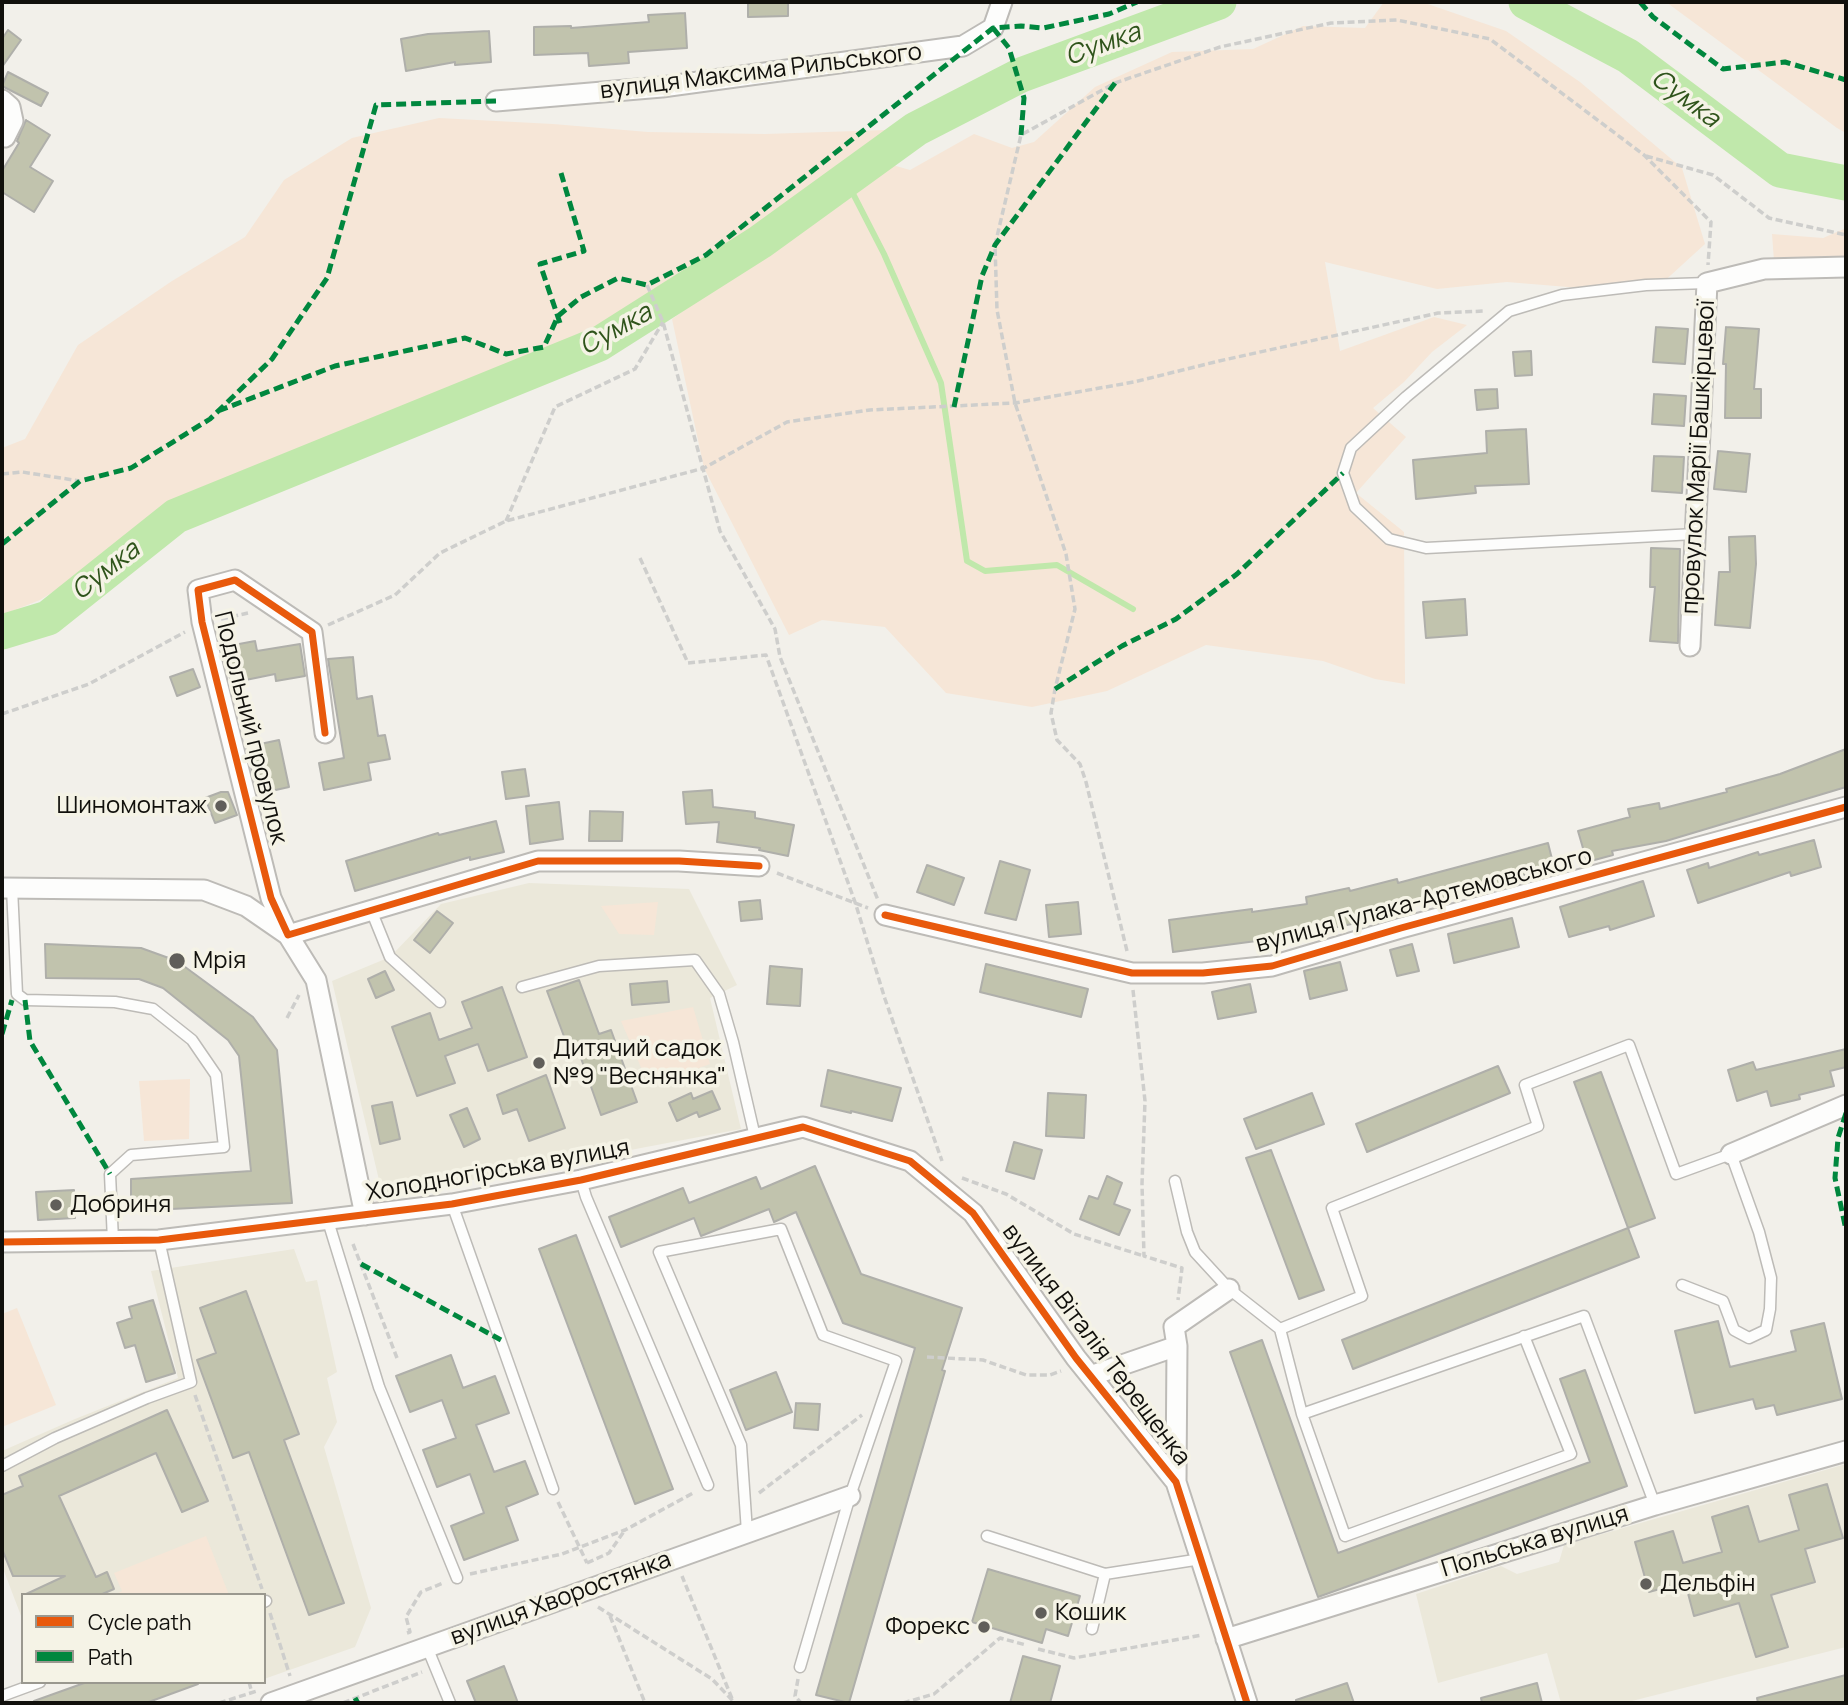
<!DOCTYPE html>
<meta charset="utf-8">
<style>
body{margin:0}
#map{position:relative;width:1848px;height:1705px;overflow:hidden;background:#f2f0ea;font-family:Manrope,sans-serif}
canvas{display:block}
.frame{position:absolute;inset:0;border:4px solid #11100c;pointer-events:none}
.legend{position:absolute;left:21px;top:1593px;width:245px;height:91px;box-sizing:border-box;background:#f5f3e6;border:2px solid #9a988f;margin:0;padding:9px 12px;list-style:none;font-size:21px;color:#11100c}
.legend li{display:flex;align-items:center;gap:14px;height:35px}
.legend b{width:35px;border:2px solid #9a988f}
</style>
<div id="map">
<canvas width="1848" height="1705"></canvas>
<div class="frame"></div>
<ul class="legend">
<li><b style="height:9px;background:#e8590c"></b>Cycle path</li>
<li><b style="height:9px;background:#00873e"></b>Path</li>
</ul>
</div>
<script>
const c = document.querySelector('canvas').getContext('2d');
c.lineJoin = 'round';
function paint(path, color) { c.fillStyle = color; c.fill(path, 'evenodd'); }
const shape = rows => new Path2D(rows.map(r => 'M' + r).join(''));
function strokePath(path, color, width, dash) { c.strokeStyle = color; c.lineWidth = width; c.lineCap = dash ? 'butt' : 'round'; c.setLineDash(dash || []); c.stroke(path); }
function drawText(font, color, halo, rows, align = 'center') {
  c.font = font + ' Manrope,sans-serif'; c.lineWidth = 7; c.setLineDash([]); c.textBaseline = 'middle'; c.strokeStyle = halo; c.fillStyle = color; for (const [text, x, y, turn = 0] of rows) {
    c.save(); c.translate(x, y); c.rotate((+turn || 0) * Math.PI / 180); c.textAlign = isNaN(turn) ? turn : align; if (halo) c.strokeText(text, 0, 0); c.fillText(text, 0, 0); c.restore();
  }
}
paint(shape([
 [529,883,689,889,737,985,710,998,741,1129,383,1197,332,981,390,957,441,904],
 [294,1249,306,1282,317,1280,337,1372,327,1378,337,1422,324,1447,371,1608,355,1647,264,1679,264,1595,23,1595,23,1621,2,1566,2,1451,75,1419,178,1378,151,1271],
 [1846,1464,1846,1647,1624,1703,1561,1703,1547,1653,1438,1683,1416,1594,1501,1566,1517,1574,1559,1562,1564,1545]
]), '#ebe8da');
paint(shape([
 [1384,2,1422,2,1506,31,1580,82,1682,168,1705,244,1659,286,1580,288,1507,282,1437,289,1325,262,1340,351,1434,317,1467,325,1432,352,1404,382,1373,408,1406,437,1356,493,1404,532,1405,684,1375,679,1323,661,1206,645,1107,691,1032,707,946,693,885,627,822,620,789,635,704,468,672,319,889,164,910,170,974,134,1012,148,1034,142,1095,87,1172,52,1253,49,1303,26,1365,28],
 [1666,2,1846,2,1846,133,1837,128],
 [439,118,553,124,648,132,765,134,916,129,760,242,599,344,176,516,40,600,2,615,2,448,25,439,78,345,172,281,245,237,284,180,352,138],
 [1846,228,1846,259,1774,261,1772,234,1823,238],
 [658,902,654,935,619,934,601,906],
 [693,1007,710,1064,649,1086,621,1021],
 [190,1079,189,1139,144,1141,139,1081],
 [17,1308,56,1405,2,1427,2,1314],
 [206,1536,229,1595,115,1595,122,1591,114,1573]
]), '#f6e6d7');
strokePath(shape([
 [846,180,884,254,941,383,967,561,985,571,1057,565,1133,609]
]), '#c0e8ab', 6);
strokePath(shape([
 [1526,2,1628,56,1780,170,1846,183],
 [2,632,48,618,176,516,599,344,760,242,916,129,1021,75,1219,2]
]), '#c0e8ab', 35);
const building = shape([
 [748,2,788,2,788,16,748,17,748,2],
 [685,13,687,48,628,52,629,63,589,66,588,53,534,55,534,27,571,26,571,28,649,22,648,15,685,13],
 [8,30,21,40,2,67,2,39,8,30],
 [489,31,491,62,455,65,455,62,406,71,401,39,428,34,489,31],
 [8,72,48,93,41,106,2,86,8,72],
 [26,120,50,135,30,167,53,181,34,212,2,192,2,171,19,143,17,141,26,120],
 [1656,327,1688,329,1685,364,1653,362,1656,327],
 [1726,327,1759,329,1754,389,1761,389,1761,418,1725,418,1726,364,1723,364,1726,327],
 [1531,351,1532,375,1515,376,1513,352,1531,351],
 [1497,389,1498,408,1477,410,1475,390,1497,389],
 [1654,394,1686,396,1684,426,1652,424,1654,394],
 [1526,429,1529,484,1475,486,1476,493,1416,499,1413,460,1487,453,1486,431,1526,429],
 [1718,451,1750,454,1746,492,1714,489,1718,451],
 [1654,456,1684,457,1682,493,1652,491,1654,456],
 [1755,536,1756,564,1750,628,1715,625,1719,572,1730,572,1729,537,1755,536],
 [1651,548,1680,549,1678,643,1650,641,1655,587,1650,587,1651,548],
 [1465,599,1467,635,1426,638,1423,602,1465,599],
 [255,641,257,651,300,644,305,676,276,681,275,674,231,683,223,647,255,641],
 [353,657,357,699,372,696,378,736,385,735,390,759,368,763,371,780,324,790,319,763,344,758,328,659,353,657],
 [193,669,200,687,177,696,170,677,193,669],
 [279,740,289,787,258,794,246,747,279,740],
 [1846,749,1846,787,1666,841,1612,851,1613,855,1587,862,1578,831,1630,817,1628,809,1659,803,1660,809,1727,792,1726,789,1780,774,1846,749],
 [525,769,529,796,506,799,502,772,525,769],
 [712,790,713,807,755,812,755,818,794,825,788,856,759,850,760,848,717,842,719,822,686,824,683,792,712,790],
 [221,792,228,792,237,815,215,823,205,798,221,792],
 [559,802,563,839,530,844,526,806,559,802],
 [590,811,623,812,622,841,589,841,590,811],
 [496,821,504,852,470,860,470,857,355,891,346,861,438,833,439,835,496,821],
 [1814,840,1821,867,1791,876,1790,872,1698,903,1687,870,1708,863,1709,868,1758,852,1759,855,1814,840],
 [1548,843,1554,867,1509,879,1510,881,1356,920,1356,923,1302,935,1173,952,1169,920,1252,909,1252,912,1307,904,1306,897,1349,888,1350,891,1397,879,1398,883,1548,843],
 [1000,861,1030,870,1016,920,985,913,1000,861],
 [927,865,964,878,954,905,917,892,927,865],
 [1643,881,1654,916,1610,930,1609,926,1569,937,1560,907,1643,881],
 [760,900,762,919,741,921,739,902,760,900],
 [1078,902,1081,934,1049,937,1046,905,1078,902],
 [437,911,453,923,430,953,414,940,437,911],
 [1512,918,1519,947,1454,963,1448,934,1512,918],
 [45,944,141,948,177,961,253,1017,277,1050,292,1203,131,1211,131,1179,251,1171,239,1056,228,1040,163,988,139,979,46,978,45,944],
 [1412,944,1419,971,1397,976,1390,950,1412,944],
 [1340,962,1347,990,1310,999,1304,971,1340,962],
 [986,964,1088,989,1081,1017,980,992,986,964],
 [770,966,802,969,800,1006,767,1004,770,966],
 [385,971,394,990,376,998,368,979,385,971],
 [579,980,599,1034,611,1030,637,1102,601,1115,576,1044,568,1047,547,991,579,980],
 [667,981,669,1002,632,1005,630,984,667,981],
 [1250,984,1256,1012,1218,1019,1212,992,1250,984],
 [502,987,527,1057,488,1071,478,1044,445,1056,455,1083,417,1096,392,1027,430,1013,439,1040,472,1028,462,1002,502,987],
 [1846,1049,1846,1067,1830,1071,1834,1086,1799,1095,1800,1099,1771,1106,1767,1091,1737,1101,1728,1070,1753,1062,1756,1070,1846,1049],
 [1498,1066,1510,1093,1367,1152,1356,1124,1498,1066],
 [828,1070,901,1088,892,1121,851,1111,851,1113,821,1106,828,1070],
 [1601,1072,1655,1218,1628,1228,1574,1082,1601,1072],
 [546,1075,565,1128,529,1141,517,1109,503,1114,497,1095,546,1075],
 [712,1091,720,1109,699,1117,697,1112,677,1121,669,1103,691,1093,693,1099,712,1091],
 [1048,1093,1086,1095,1084,1138,1046,1136,1048,1093],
 [1312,1093,1324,1124,1256,1149,1244,1119,1312,1093],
 [392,1102,400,1139,380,1144,372,1106,392,1102],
 [467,1108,480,1139,464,1147,450,1115,467,1108],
 [1014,1142,1042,1150,1034,1179,1006,1171,1014,1142],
 [1271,1150,1324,1290,1299,1299,1246,1158,1271,1150],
 [815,1166,861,1274,962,1308,942,1370,945,1371,849,1703,816,1695,915,1348,843,1323,796,1212,774,1222,769,1209,701,1236,694,1218,621,1247,609,1217,683,1188,689,1203,756,1177,761,1189,815,1166],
 [1107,1176,1122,1183,1114,1204,1130,1210,1119,1235,1080,1219,1089,1196,1098,1199,1107,1176],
 [74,1190,75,1218,38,1220,36,1192,74,1190],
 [1628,1228,1639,1257,1353,1369,1342,1340,1628,1228],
 [576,1235,673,1489,635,1504,539,1249,576,1235],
 [246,1291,299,1434,284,1440,344,1603,309,1615,249,1452,233,1458,197,1360,216,1353,200,1308,246,1291],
 [153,1300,175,1373,146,1382,135,1345,125,1348,117,1323,132,1318,129,1307,153,1300],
 [1718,1321,1730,1367,1796,1351,1791,1331,1824,1323,1842,1399,1777,1415,1774,1405,1756,1409,1753,1399,1695,1413,1675,1331,1718,1321],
 [1262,1340,1338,1553,1590,1462,1560,1379,1585,1370,1627,1486,1318,1597,1230,1352,1262,1340],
 [451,1355,463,1388,495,1376,509,1413,476,1425,494,1472,525,1461,538,1494,506,1507,518,1540,464,1560,451,1526,484,1513,470,1474,437,1487,423,1450,456,1438,442,1400,410,1412,396,1376,451,1355],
 [776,1372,792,1412,746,1430,730,1390,776,1372],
 [796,1403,820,1404,818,1430,794,1428,796,1403],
 [167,1410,208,1501,182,1512,156,1453,59,1496,96,1577,107,1572,114,1589,100,1595,24,1595,65,1576,13,1576,2,1549,2,1495,23,1486,19,1476,167,1410],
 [1827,1484,1843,1538,1805,1549,1815,1582,1771,1595,1788,1647,1756,1657,1739,1603,1694,1616,1685,1582,1649,1592,1635,1542,1673,1531,1683,1563,1722,1552,1712,1517,1748,1506,1759,1542,1799,1530,1789,1495,1827,1484],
 [988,1569,1080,1596,1068,1636,1046,1629,1042,1643,972,1622,988,1569],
 [1023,1656,1060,1666,1050,1703,1010,1703,1023,1656],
 [504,1666,518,1703,476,1703,467,1681,504,1666],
 [1846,1675,1846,1703,1758,1703,1757,1698,1846,1675],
 [87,1682,198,1682,198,1684,146,1703,34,1703,34,1701,87,1682],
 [1347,1683,1354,1703,1296,1703,1296,1700,1347,1683],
 [1537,1683,1542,1703,1482,1703,1481,1698,1537,1683]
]);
paint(building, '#c1c3ad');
strokePath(building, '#afafaa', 2);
const lane = shape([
 [1695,534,1426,548,1389,539,1355,507,1343,473,1351,448,1406,397,1509,311,1562,295,1646,285,1707,283],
 [12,888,17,994,25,1000,115,1002,153,1009,192,1040,216,1075,224,1147,131,1155,110,1174,113,1241],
 [371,910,390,957,440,1002],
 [522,987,599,966,695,960,719,994,733,1042,755,1137],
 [581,1180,586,1197,708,1485],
 [1175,1181,1187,1232,1195,1252,1229,1289,1280,1329,1302,1414,1345,1536,1571,1454,1524,1336],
 [452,1204,553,1489],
 [328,1221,379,1387,457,1578],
 [1280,1329,1362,1296,1332,1208,1538,1126,1525,1085,1629,1045,1676,1174,1731,1154,1759,1232,1771,1278,1770,1309,1766,1330,1749,1338,1734,1330,1723,1301,1682,1285],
 [1302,1414,1584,1316,1655,1505],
 [2,1466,55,1438,147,1398,191,1382,159,1240],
 [747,1532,741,1445,659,1252,781,1229,823,1335,896,1361,850,1496,800,1667],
 [987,1536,1105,1574,1201,1559],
 [264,1602,266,1601],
 [1092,1629,1105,1574],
 [427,1647,450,1703],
 [2,1696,40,1682]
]);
const street = shape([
 [2,100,10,107,13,121,5,137],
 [496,101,662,87,963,46,993,28,1002,2],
 [1690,646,1707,283,1764,269,1846,267],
 [325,733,312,632,235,580,198,590,202,622,271,898,288,935,538,861,679,861,759,866],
 [2,888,204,890,246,906,288,935,316,980,365,1215],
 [885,915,1132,973,1203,973,1272,966,1401,928,1846,807],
 [1731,1154,1846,1105],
 [2,1242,159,1240,452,1204,581,1180,803,1127,910,1161,973,1213,1076,1358,1176,1482,1247,1703],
 [1093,1375,1177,1346],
 [1176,1482,1177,1346,1174,1327,1229,1289],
 [1226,1639,1655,1505,1846,1451],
 [271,1703,850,1496]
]);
strokePath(lane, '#bdbbb7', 13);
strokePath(street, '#bdbbb7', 23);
strokePath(shape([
 [1646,156,1713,175,1769,218,1846,235],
 [647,285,663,322,720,531,775,629,780,657,878,900],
 [2,474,22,472,80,481],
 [506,521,555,407,635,369,663,322],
 [640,558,688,663,766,655,855,902,885,999,942,1161],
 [221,619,248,613],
 [328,625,395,595,440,553,506,521,704,468,787,422,870,410,1015,403,1134,382,1219,361,1438,313,1485,311],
 [2,714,89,684,185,632],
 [777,873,868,908],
 [1127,951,1086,782,1080,764,1057,740,1051,713,1055,689,1075,609,1066,554,1015,403,997,310,995,245,1021,135,1115,83,1220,47,1331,23,1397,20,1490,39,1644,155,1711,222,1708,265],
 [1133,990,1145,1101,1142,1184,1144,1256,1182,1268,1178,1300],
 [287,1018,299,995],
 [962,1178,1006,1194,1074,1234,1144,1256],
 [353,1244,397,1358],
 [927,1357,983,1360,1026,1375,1050,1375,1061,1371],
 [195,1395,262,1589],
 [759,1493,862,1415],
 [558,1502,587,1563],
 [587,1563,609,1553,625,1530],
 [470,1574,562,1554,625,1530,695,1492],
 [598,1607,712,1679,733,1701,682,1576],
 [270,1613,290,1676],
 [610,1616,645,1703],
 [407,1633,410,1632,406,1617,421,1592,443,1583],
 [1038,1649,1074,1658,1202,1635],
 [798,1679,795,1696,801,1703],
 [249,1682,252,1693],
 [219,1703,257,1691],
 [343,1703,422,1672],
 [903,1703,934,1694,1000,1638,1026,1645]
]), '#cececc', 3.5, [7, 3.5]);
strokePath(lane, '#fdfdfc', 10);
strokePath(street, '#fdfdfc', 19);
strokePath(shape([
 [1640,2,1653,17,1723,69,1785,62,1846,80],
 [993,28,1009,48,1024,98,1021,135],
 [560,323,540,264,584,251,561,173],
 [954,407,982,276,995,245,1115,83],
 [218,411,335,366,465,338,506,354,544,347,558,316,581,297,618,278,647,285,706,255,993,28,1021,26,1043,28,1109,14,1137,2],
 [2,544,80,481,131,468,210,419,272,359,327,278,376,105,496,101],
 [1055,689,1122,646,1176,619,1237,574,1343,473],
 [25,1000,30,1041,110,1174],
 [2,1034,12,1000],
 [1846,1113,1838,1138,1835,1178,1846,1230],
 [361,1264,501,1340],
 [355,1698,358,1703]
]), '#00873e', 5, [10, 5]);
strokePath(shape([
 [325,733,312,632,235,580,198,590,202,622,271,898,288,935,538,861,679,861,759,866],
 [885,915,1132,973,1203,973,1272,966,1401,928,1846,807],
 [2,1242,159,1240,452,1204,581,1180,803,1127,910,1161,973,1213,1076,1358,1176,1482,1247,1703]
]), '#e8590c', 7);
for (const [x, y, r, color] of [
 [221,806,7,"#605e5a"],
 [177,961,9,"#605e5a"],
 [539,1063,7,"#605e5a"],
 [56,1205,7,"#605e5a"],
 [1646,1584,7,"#605e5a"],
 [1041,1613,7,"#605e5a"],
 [984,1627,7,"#605e5a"]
]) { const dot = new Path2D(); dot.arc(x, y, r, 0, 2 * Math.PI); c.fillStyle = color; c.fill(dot); strokePath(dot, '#f5f3e6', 2.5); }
drawText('24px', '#11100c', '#f5f3e6', [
 ["вулиця Максима Рильського",761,72,-7],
 ["провулок Марії Башкірцевої",1699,457,-87],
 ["Подольний провулок",250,728,76],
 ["вулиця Гулака-Артемовського",1424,901,-15],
 ["Холодногірська вулиця",498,1171,-10],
 ["вулиця Віталія Терещенка",1096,1345,53],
 ["Польська вулиця",1535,1542,-17],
 ["вулиця Хворостянка",561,1599,-20]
]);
drawText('24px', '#11100c', '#f5f3e6', [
 ["Шиномонтаж",207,806,"right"],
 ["Мрія",193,961],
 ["Дитячий садок",553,1049],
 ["№9 \"Веснянка\"",553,1077],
 ["Добриня",70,1205],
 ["Дельфін",1660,1584],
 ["Кошик",1055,1613],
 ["Форекс",970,1627,"right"]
], 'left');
drawText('italic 26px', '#2f541b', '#f5f3e6', [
 ["Сумка",1103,45,-20],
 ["Сумка",1685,99,37],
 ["Сумка",616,330,-29],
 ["Сумка",106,571,-38]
]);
</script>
